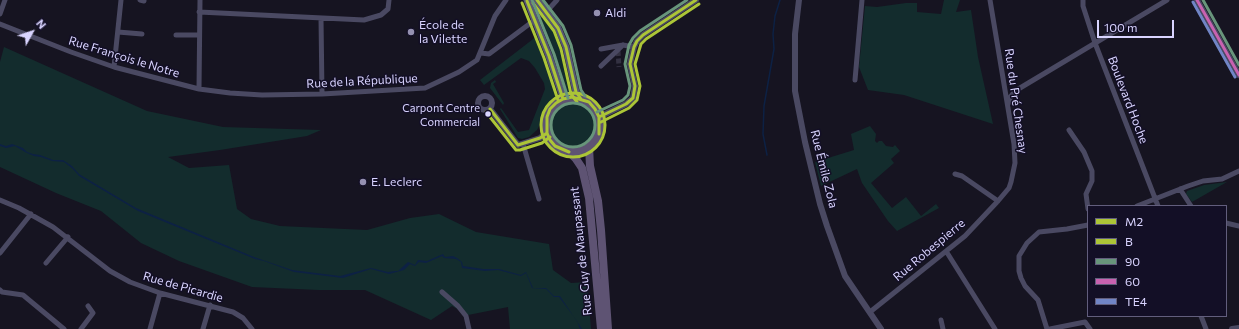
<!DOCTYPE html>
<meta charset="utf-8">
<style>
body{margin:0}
#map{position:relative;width:1239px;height:329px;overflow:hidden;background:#161421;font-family:Commissioner,sans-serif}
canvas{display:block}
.legend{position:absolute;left:1087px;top:205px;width:140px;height:112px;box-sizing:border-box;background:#130f26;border:1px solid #625e7d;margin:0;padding:5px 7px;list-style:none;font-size:12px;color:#d9d4ff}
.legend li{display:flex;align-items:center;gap:8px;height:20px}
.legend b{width:20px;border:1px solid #625e7d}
.north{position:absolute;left:12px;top:12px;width:40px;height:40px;-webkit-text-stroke:3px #130f26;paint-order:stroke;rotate:50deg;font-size:11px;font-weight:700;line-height:16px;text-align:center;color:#d9d4ff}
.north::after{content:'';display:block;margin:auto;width:14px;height:18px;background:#d9d4ff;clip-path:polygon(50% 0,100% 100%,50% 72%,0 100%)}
.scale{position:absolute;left:1097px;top:20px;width:77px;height:18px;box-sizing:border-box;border:2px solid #d9d4ff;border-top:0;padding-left:5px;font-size:12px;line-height:14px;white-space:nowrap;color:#d9d4ff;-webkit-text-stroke:3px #130f26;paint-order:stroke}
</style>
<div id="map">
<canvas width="1239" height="329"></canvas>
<ul class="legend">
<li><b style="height:5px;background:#acc537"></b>M2</li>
<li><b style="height:5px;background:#acc537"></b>B</li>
<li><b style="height:5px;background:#68957b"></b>90</li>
<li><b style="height:5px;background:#c862b0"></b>60</li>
<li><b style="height:5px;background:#7185c6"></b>TE4</li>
</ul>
<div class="north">N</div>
<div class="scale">100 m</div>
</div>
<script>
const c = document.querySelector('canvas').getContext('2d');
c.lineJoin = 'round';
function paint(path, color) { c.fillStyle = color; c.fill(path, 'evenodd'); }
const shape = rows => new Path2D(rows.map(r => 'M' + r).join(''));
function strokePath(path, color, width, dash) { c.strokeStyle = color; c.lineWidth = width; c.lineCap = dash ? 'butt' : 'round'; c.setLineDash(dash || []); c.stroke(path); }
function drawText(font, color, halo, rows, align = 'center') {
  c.font = font + ' Commissioner,sans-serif'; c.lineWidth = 3; c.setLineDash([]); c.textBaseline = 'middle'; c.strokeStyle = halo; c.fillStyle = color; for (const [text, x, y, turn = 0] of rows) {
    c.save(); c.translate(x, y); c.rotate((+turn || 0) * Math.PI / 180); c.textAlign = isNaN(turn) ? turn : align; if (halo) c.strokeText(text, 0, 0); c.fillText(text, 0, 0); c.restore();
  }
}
paint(shape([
 [944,0,960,0,956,12,971,10,978,57,993,124,904,95,868,90,859,67,865,6,877,7,906,3,917,3,917,12,941,14],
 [545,15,551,23,559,38,572,91,566,93,539,19],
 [537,36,552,75,556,88,556,94,537,130,529,137,522,139,518,138,500,109,501,108,518,132,529,130,545,89,544,83,535,68,529,61,521,58,484,85,480,80],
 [4,47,147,111,223,127,321,130,307,136,220,150,168,157,189,168,229,165,237,209,251,219,280,226,367,230,410,218,439,214,476,232,549,244,553,270,571,283,587,282,591,329,510,329,508,307,468,315,452,306,431,320,365,290,319,290,252,287,179,261,141,243,101,211,56,193,0,167,0,62],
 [495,80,496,82,493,84,504,103,503,105,490,88,491,83],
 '550 124a23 23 0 1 1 46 0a23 23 0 1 1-46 0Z',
 [870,126,876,134,875,141,877,143,879,141,882,141,886,146,893,147,895,145,900,151,891,159,894,163,871,183,892,208,906,197,921,216,936,204,939,208,897,231,888,221,862,183,857,169,821,186,815,162,854,150,851,134],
 [1227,182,1192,202,1186,194,1187,191,1204,185]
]), '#132c2d');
paint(shape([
 [12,144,23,148,27,152,33,154,40,155,53,160,63,160,72,166,79,174,136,208,254,257,292,270,340,276,371,268,388,272,395,271,398,271,408,262,415,265,418,260,427,261,443,254,445,257,453,256,457,258,462,262,463,266,483,269,499,269,521,275,526,272,533,288,546,288,554,296,560,296,582,329,580,329,577,321,559,297,554,297,546,289,532,288,526,273,521,276,498,270,485,271,462,268,461,262,456,259,444,258,442,256,426,263,419,262,415,266,410,264,404,270,389,274,371,269,343,278,294,272,264,261,255,259,138,211,79,176,73,169,64,162,52,161,41,157,34,156,25,152,15,146,6,148,0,146,0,144,6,146]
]), '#0d2144');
strokePath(shape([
 [767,155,763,134,764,106,774,49,773,34,775,16,780,0]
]), '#0d2144', 1.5);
strokePath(shape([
 [533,21,547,11],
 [618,51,619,67]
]), '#333142', 5, [5, 2.5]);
strokePath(shape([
 [140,0,144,1],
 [1083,0,1083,6,1095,43,1158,206],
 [548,10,557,0],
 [199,12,364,20,381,15,388,9,389,0],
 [0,14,5,0],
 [321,18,322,94],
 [0,24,71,52,114,67,199,89,230,93,262,95,322,94,425,88,459,72,477,60,495,16,506,0],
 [118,32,142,34],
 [176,35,199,35],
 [601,49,623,45,634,47],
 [481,53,489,54,532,22],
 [601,66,623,45],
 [114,67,121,0],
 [855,80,862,0],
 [199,89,200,0],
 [1008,104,1011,96,1015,91,1167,0],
 [1069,130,1084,152,1092,171,1092,181,1086,194,1088,209],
 [523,144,539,199],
 [955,174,962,176,998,201],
 [1180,189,1191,206],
 [0,200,19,208,53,227,110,271,130,282,160,293,233,312,243,318,252,329],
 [1137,206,1188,186,1203,181,1222,179,1239,171],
 [1226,223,1239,226],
 [946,251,995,329],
 [0,253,31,214],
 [46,263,68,237],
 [0,290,2,292,23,295,64,329],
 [442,292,458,306,466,316,469,329],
 [870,312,965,236,998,201,1009,188,1011,182,1015,163,1014,144,990,0],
 [1201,316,1206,329],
 [941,320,943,329],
 [81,329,93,313,88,306],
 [150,329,160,293],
 [203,329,210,305],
 [1047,329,1038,300,1025,286,1021,278,1019,271,1019,256,1027,243,1039,232,1067,229,1088,225],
 [1050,329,1085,322,1090,329]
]), '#4a4962', 5);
strokePath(shape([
 [799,0,795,34,795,91,805,142,820,204,827,226,845,276,881,329],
 [1197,0,1239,75],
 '478 103a7 7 0 1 1 14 0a7 7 0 1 1-14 0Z',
 [490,109,518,145,540,138,547,133],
 [599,117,626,104,633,98,635,86,630,64,634,47,637,41,643,35,696,0],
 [1232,329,1239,328]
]), '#4a4962', 6);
strokePath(shape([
 [527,0,549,56,562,94,563,99],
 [537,0,558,28,566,47,576,92,581,99]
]), '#575674', 7);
strokePath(shape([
 '546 125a27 27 0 1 1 54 0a27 27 0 1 1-54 0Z',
 [589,147,590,166,598,201,601,230,608,329],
 [569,152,576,159,582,168,589,198,601,329]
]), '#5e5373', 8);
strokePath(shape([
 [537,0,558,28,566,47,576,92,581,99],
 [527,1,549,56,563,99],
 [490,109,518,145,540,138,547,133],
 [599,117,626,104,633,98,635,86,630,64,634,47,637,41,643,35,696,0],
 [569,152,555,146,550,140,547,133,547,117,550,109,556,103,563,99,572,97,589,102,595,109,599,117,599,134]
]), '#acc537', 3);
strokePath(shape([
 [522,3,544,58,558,100],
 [533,3,554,31,561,49,571,94,577,102],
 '541 125a32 32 0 1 1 64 0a32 32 0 1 1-64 0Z',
 [486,112,516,150,520,150,542,143,550,137],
 [601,122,629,108,637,100,640,86,635,64,641,44,646,39,699,4]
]), '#acc537', 3);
strokePath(shape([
 [532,0,554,54,568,98],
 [543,0,563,26,571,45,581,90,585,96],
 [1203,0,1239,65],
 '551 125a22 22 0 1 1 44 0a22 22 0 1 1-44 0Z',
 [597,112,623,100,628,95,630,86,625,64,629,45,633,38,640,31,687,0]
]), '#68957b', 3);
strokePath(shape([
 [1197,0,1239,75]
]), '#c862b0', 3);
strokePath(shape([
 [1193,2,1235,77]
]), '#7185c6', 3);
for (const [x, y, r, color] of [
 [597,13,4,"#9591b1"],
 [411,32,4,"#9591b1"],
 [488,114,3.5,"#d9d4ff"],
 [363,182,4,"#9591b1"]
]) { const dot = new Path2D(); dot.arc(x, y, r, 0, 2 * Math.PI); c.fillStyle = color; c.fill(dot); strokePath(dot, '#130f26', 1.5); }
drawText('11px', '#d9d4ff', '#130f26', [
 ["Carpont Centre",480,108],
 ["Commercial",480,122]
], 'right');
drawText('12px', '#d9d4ff', '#130f26', [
 ["Aldi",605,13],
 ["École de",419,25],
 ["la Vilette",419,39],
 ["E. Leclerc",371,182]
], 'left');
drawText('12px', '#d9d4ff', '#130f26', [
 ["Rue François le Notre",124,57,17],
 ["Rue de la République",362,81,-3],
 ["Boulevard Hoche",1128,100,69],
 ["Rue du Pré Chesnay",1016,101,82],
 ["Rue Émile Zola",824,169,76],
 ["Rue Robespierre",929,250,-40],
 ["Rue Guy de Maupassant",581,251,-96],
 ["Rue de Picardie",183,287,16]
]);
</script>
